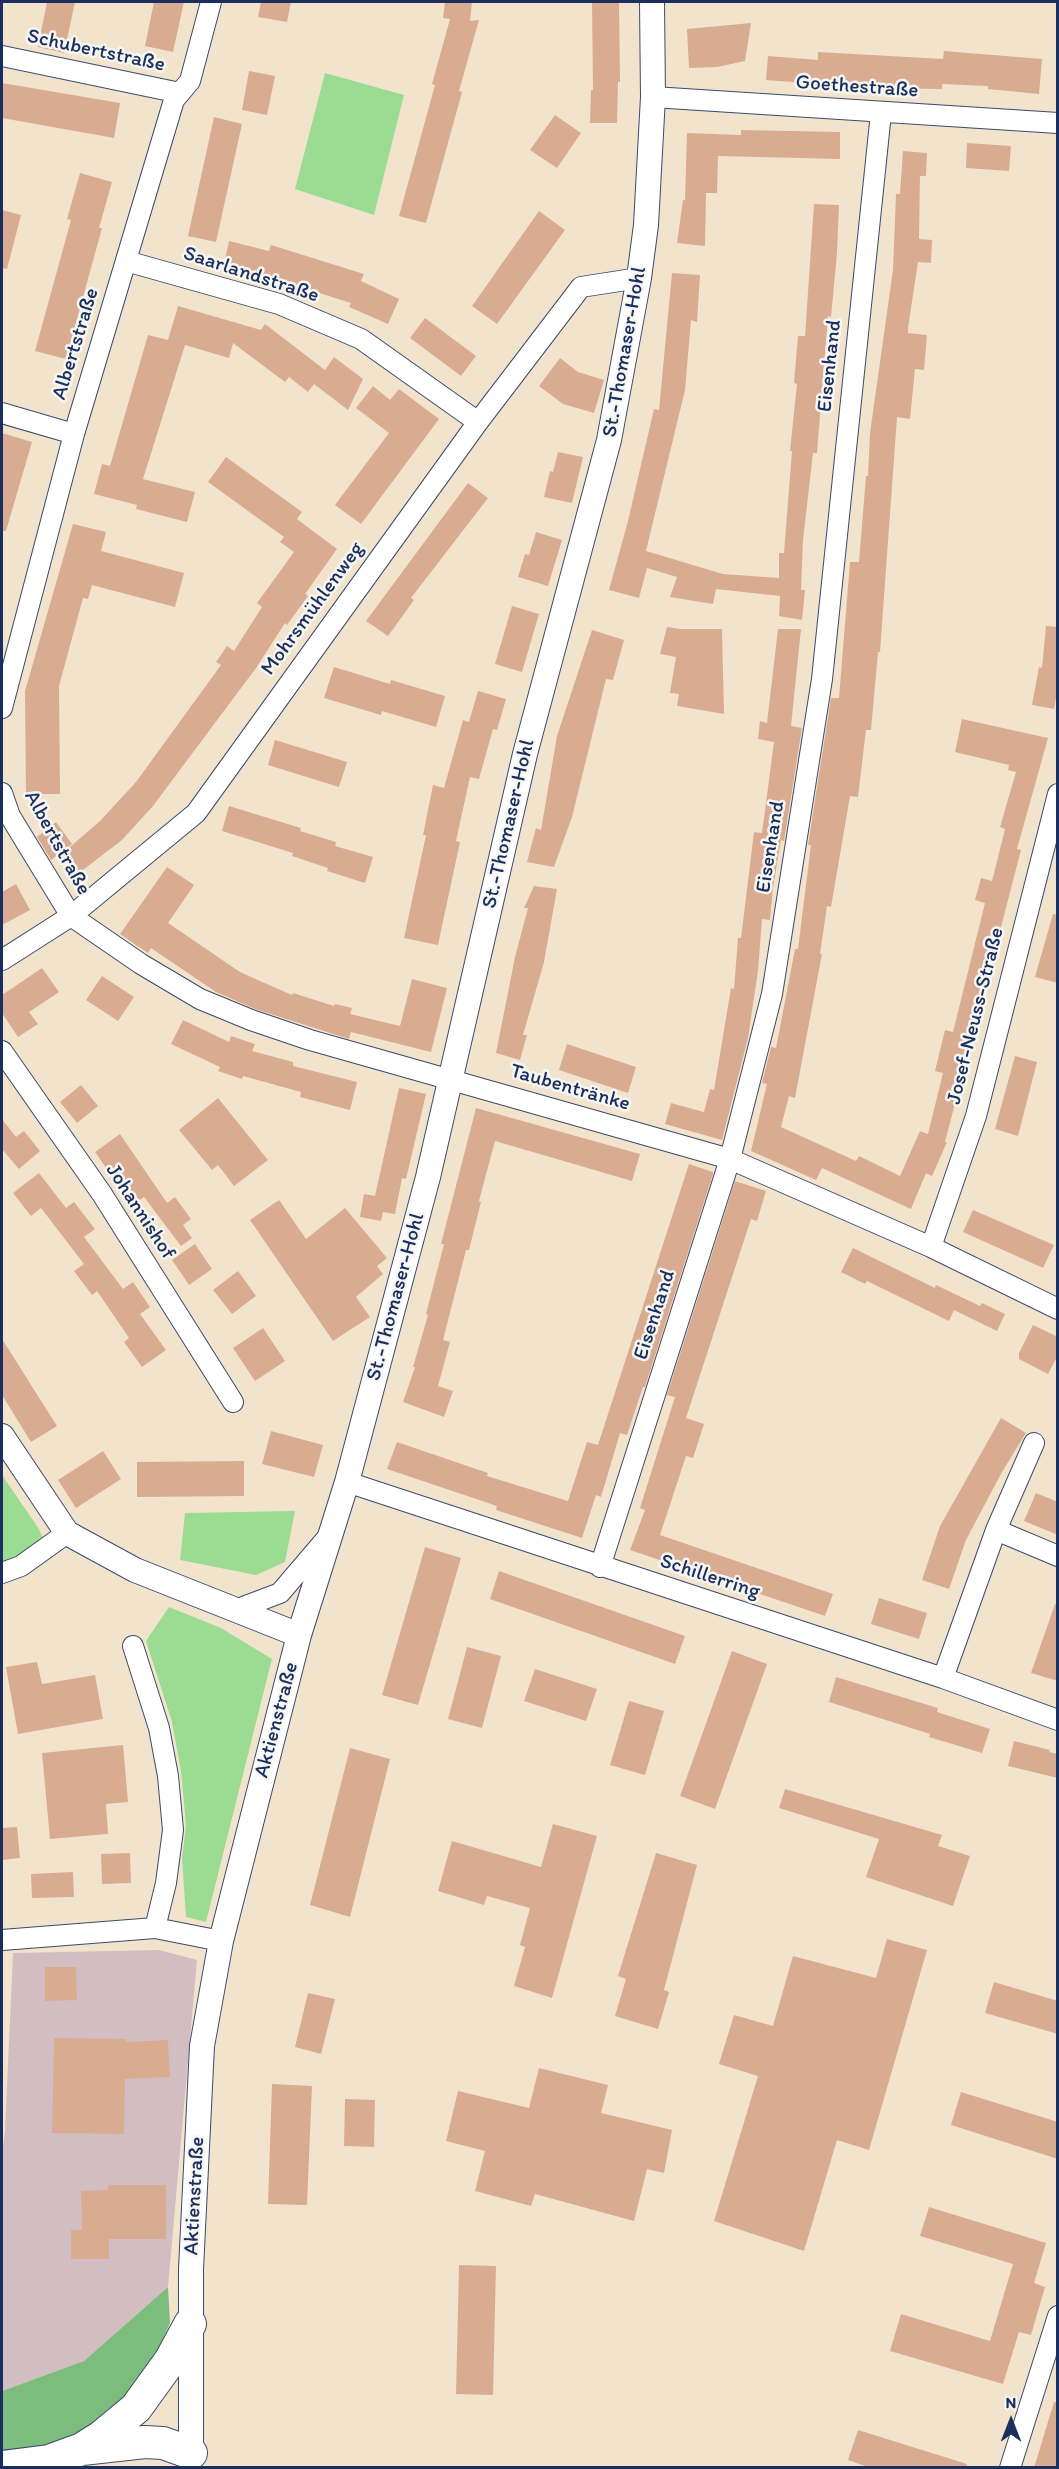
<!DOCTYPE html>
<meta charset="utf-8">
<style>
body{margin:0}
#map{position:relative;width:1059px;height:2469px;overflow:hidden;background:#f2e4cc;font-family:Itim,sans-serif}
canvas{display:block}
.frame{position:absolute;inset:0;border:3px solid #1b2f5e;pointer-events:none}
.north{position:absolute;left:981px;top:2391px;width:60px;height:60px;-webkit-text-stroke:4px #f6f6f2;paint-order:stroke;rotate:0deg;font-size:16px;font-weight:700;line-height:24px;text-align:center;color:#1b2f5e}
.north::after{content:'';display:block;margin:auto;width:21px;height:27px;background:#1b2f5e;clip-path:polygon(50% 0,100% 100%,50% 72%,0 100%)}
</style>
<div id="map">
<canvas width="1059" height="2469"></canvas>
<div class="frame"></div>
<div class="north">N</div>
</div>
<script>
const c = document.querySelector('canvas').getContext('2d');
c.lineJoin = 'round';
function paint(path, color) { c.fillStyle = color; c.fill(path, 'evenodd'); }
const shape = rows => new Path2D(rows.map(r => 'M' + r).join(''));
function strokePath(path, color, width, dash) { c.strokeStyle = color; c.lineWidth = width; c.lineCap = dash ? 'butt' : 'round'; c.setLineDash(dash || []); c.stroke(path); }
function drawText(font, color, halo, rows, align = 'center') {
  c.font = font + ' Itim,sans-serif'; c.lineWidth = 5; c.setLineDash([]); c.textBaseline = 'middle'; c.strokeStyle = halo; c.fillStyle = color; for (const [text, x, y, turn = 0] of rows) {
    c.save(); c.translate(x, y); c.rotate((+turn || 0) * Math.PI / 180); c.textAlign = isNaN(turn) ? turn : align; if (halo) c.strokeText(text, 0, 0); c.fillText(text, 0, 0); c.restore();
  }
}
paint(shape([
 [159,1950,197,1960,168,2287,84,2361,2,2391,2,2153,5,2131,13,1953]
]), '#d2bec2');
paint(shape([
 [325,73,404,95,374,215,295,189],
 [2,1475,39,1529,44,1541,18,1560,2,1566],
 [295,1511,285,1562,256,1575,180,1560,185,1513],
 [169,1607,221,1628,272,1659,206,1922,186,1917,182,1859,186,1825,181,1771,172,1722,146,1641]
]), '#9bdc92');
paint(shape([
 [168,2287,170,2323,145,2380,76,2441,2,2454,2,2391,84,2361]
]), '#7cbc7c');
paint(shape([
 [47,2,75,2,64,53,38,47],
 [154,2,184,2,173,52,145,46],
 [261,2,291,2,287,22,258,17],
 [445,2,472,2,470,21,479,20,459,91,462,92,426,223,399,216,435,85,432,84,450,19,443,18],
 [592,2,619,2,620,82,618,82,617,123,590,123,591,90,593,90],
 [751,23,745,61,717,67,689,68,687,29],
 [944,51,1042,59,1039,94,988,89,988,86,942,84,942,89,871,88,766,80,768,56,818,60,818,52,943,59],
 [249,71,275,76,267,115,242,110],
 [2,83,120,103,114,138,2,118],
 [555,115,581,133,557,168,530,150],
 [214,117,242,124,216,242,188,236],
 [741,130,840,132,840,159,718,156,717,193,706,193,705,246,677,243,683,200,685,200,687,133,741,135],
 [967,143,1011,146,1009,171,966,168],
 [903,151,927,153,926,176,920,176,919,239,932,240,931,263,918,262,908,328,908,333,927,335,924,370,915,369,910,419,897,417,880,652,878,652,871,730,866,730,858,797,850,796,831,907,827,906,820,954,822,954,795,1098,789,1096,781,1127,856,1161,859,1156,900,1176,920,1131,928,1134,943,1073,935,1071,945,1030,953,1032,985,903,975,900,981,878,992,881,1005,829,1000,827,1016,772,1008,770,1009,765,955,752,962,719,1048,738,1017,849,1021,850,945,1142,947,1142,932,1176,926,1173,911,1209,822,1168,816,1180,751,1151,767,1084,762,1083,771,1047,776,1048,795,949,798,949,811,845,808,845,831,698,839,698,850,562,859,562,866,476,868,476,870,433,893,270,896,194,900,194],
 [80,173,112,182,99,228,102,228,66,359,35,351,71,220,67,219],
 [814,204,839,205,837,253,831,317,828,316,817,453,813,453,803,540,801,590,805,590,802,620,779,616,780,596,716,589,713,604,670,597,677,577,647,568,639,598,609,590,628,521,654,409,659,410,672,273,700,275,697,322,691,320,685,390,646,551,723,574,779,578,779,553,784,553,792,451,790,451,797,384,794,383,798,336,805,336],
 [2,210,21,215,7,269,2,268],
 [539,211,565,230,497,324,472,306],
 [229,241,269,251,271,245,364,274,361,281,399,299,388,324,349,307,351,303,262,275,262,273,224,264],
 [178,306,261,330,265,324,325,370,334,357,363,379,348,410,314,384,308,392,289,377,285,382,233,343,229,358,185,345,143,479,195,492,187,522,136,509,137,505,94,494,102,464,110,466,148,335,168,340],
 [425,318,476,356,461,376,410,338],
 [560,358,578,372,604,380,594,413,563,404,539,386],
 [373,386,390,400,399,389,439,419,361,524,335,505,389,433,356,408],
 [2,433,32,442,6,531,2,531],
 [558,452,583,457,572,503,544,497,550,471,553,472],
 [226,457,302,512,297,519,337,549,305,594,308,596,287,625,285,623,256,668,153,806,122,840,79,873,63,853,100,821,136,782,221,665,216,662,227,646,234,651,262,607,257,603,294,552,280,542,284,537,208,482],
 [468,483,488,498,411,598,414,600,388,636,366,621],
 [73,524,106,532,101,551,184,573,175,607,92,585,88,599,83,598,59,686,60,794,26,794,25,691],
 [536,532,562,540,548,586,518,577,525,554,529,555],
 [512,606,539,614,522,672,495,664],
 [1046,626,1058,627,1058,687,1054,709,1032,705,1039,667,1042,668],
 [667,627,680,629,722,629,724,714,677,706,679,694,670,693,676,657,660,654],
 [778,629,801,629,791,726,802,728,784,841,781,840,773,888,770,920,762,919,758,971,748,1038,722,1140,665,1124,671,1103,704,1112,710,1089,714,1090,731,988,734,989,738,938,741,938,754,832,762,833,774,742,758,739,760,721,767,723],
 [592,630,624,640,613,680,606,679,572,817,554,867,527,862,536,828,541,830,557,736],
 [334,667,390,684,391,680,445,696,436,727,382,711,381,715,324,698],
 [478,691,506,699,497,730,493,729,479,779,470,777,456,841,460,842,438,945,404,938,426,835,423,835,433,785,444,788,463,720,469,722],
 [275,740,347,762,339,787,268,765],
 [229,806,301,828,300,831,336,842,335,846,373,857,365,883,327,871,328,868,292,856,293,853,222,831],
 [56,822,72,844,51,860,37,837],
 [167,867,194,885,168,923,240,972,260,981,292,995,293,993,334,1006,335,1004,352,1008,350,1014,400,1026,412,979,447,988,431,1052,351,1032,349,1039,255,1009,216,992,151,948,148,953,120,934],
 [16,884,30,910,2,925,2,892],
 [534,886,557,889,544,962,523,1035,527,1035,520,1060,496,1053,515,957,528,908,524,908],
 [1053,914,1058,915,1058,983,1035,977],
 [42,968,59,992,29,1012,38,1024,18,1037,2,1013,2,995],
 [102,976,134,997,118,1021,86,1000],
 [183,1020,229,1042,231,1036,255,1044,252,1051,293,1062,293,1066,357,1082,350,1110,300,1097,301,1092,243,1076,242,1079,218,1071,220,1067,171,1044],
 [567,1044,636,1067,628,1093,559,1070],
 [1015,1056,1037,1062,1018,1136,995,1129],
 [81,1085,98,1106,77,1123,60,1102],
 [399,1088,426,1094,406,1179,402,1178,395,1214,383,1212,381,1221,360,1217,364,1194,375,1196],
 [218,1098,268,1160,234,1186,218,1165,212,1170,179,1130],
 [476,1108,640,1154,632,1181,495,1141,479,1201,481,1202,469,1250,466,1250,443,1340,450,1342,438,1386,453,1391,444,1417,403,1402,415,1367,413,1367,428,1315,426,1314,444,1244,441,1244],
 [2,1119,16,1137,24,1131,40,1151,19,1169,2,1149],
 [120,1134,167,1203,175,1197,191,1219,183,1225,192,1238,181,1246,144,1197,132,1205,95,1152],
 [689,1164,713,1172,713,1174,645,1387,643,1387,627,1435,620,1433,601,1497,596,1495,582,1538,496,1510,497,1506,387,1469,397,1442,488,1473,487,1476,568,1501,587,1442,598,1445],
 [39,1173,66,1208,74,1202,95,1229,84,1237,123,1289,133,1282,150,1307,140,1314,166,1350,142,1367,124,1342,129,1338,97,1291,92,1295,74,1271,84,1264,41,1208,31,1216,13,1193],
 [735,1181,766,1191,757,1221,751,1219,686,1418,704,1424,693,1458,686,1456,660,1535,833,1594,825,1616,630,1550,645,1510,640,1508,675,1397,667,1395],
 [279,1200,306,1239,345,1208,387,1258,377,1266,383,1274,356,1297,370,1317,333,1341,250,1220],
 [973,1210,1054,1245,1043,1268,963,1232],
 [195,1244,212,1269,189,1285,172,1260],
 [853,1248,935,1288,936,1285,980,1306,982,1303,1005,1314,997,1331,954,1310,949,1321,867,1281,865,1284,841,1272],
 [238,1271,256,1296,232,1314,213,1290],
 [1033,1325,1058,1337,1058,1355,1048,1374,1019,1359,1019,1353],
 [263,1328,285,1361,255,1381,233,1348],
 [2,1339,57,1426,31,1442,2,1395],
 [1001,1418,1026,1433,1002,1472,966,1540,949,1589,922,1580,940,1526],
 [271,1431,323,1445,314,1477,262,1464],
 [103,1451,121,1479,76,1508,58,1480],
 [244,1461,244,1496,137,1497,137,1462],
 [1036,1493,1058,1502,1058,1535,1024,1521],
 [425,1547,461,1558,418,1705,382,1695],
 [499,1571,685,1636,675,1664,490,1599],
 [879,1598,927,1613,919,1639,871,1624],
 [1055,1604,1058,1605,1058,1681,1031,1673],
 [467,1647,501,1656,482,1728,448,1719],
 [732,1651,767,1664,715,1809,680,1796],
 [37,1662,42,1684,95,1675,103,1719,18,1734,6,1667],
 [535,1669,597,1689,586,1721,524,1701],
 [836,1677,938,1708,937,1712,990,1729,982,1753,929,1737,930,1734,829,1702],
 [629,1701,664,1711,645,1775,610,1765],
 [1014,1741,1050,1750,1049,1752,1058,1754,1058,1778,1008,1766],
 [123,1745,128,1802,106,1804,108,1834,50,1839,42,1753],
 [350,1748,390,1759,350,1917,310,1905],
 [785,1789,942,1835,938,1846,970,1856,953,1906,866,1877,879,1839,779,1808],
 [553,1824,597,1836,552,1998,514,1986,525,1947,520,1945,530,1908,487,1896,484,1905,438,1891,452,1841,541,1867],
 [17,1827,20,1858,2,1860,2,1828],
 [130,1853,131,1883,102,1884,101,1854],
 [656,1853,697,1865,664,1990,669,1992,658,2029,615,2016,626,1979,618,1976],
 [73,1872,74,1897,32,1898,31,1874],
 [887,1939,927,1950,869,2150,837,2140,804,2251,714,2221,758,2076,719,2064,734,2015,773,2026,793,1956,876,1978],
 [45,1967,76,1967,77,2000,45,2001],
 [994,1982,1058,2001,1058,2034,985,2013],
 [308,1993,335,1999,321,2054,295,2047],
 [54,2038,126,2039,126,2042,168,2040,170,2077,125,2079,124,2134,52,2133],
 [539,2068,608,2085,601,2113,672,2130,664,2173,647,2169,634,2221,535,2194,531,2206,475,2191,485,2151,446,2141,458,2091,529,2108],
 [272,2084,312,2086,307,2205,268,2204],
 [961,2092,1058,2122,1058,2159,951,2125],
 [345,2099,375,2100,374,2147,344,2146],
 [108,2185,166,2185,166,2239,109,2239,109,2259,71,2259,71,2230,82,2230,81,2191,108,2190],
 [929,2207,1046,2243,1034,2283,1045,2287,1031,2335,1019,2332,1003,2384,890,2351,901,2314,990,2341,1013,2264,920,2236],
 [459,2265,496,2266,493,2395,456,2394],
 [1054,2402,1058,2403,1058,2468,1034,2468],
 [858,2430,967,2464,966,2468,871,2468,848,2460]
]), '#d9ac92');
const minor = shape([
 [2,56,180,93],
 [653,97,1058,123],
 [126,261,279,304,361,339,478,422],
 [2,413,74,434],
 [2,708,74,434,174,100,190,81,211,2],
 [2,793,10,816,71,916,141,964,200,999,251,1020,310,1040,730,1159,931,1247,1058,1309],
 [2,960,71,916,196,813,478,422,581,287,639,278],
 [2,1051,102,1194,233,1402],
 [931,1247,976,1116,1058,794],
 [347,1482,943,1678,1058,1720],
 [996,1530,1058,1556],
 [600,1567,730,1159,772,994,822,679,881,113],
 [2,1573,21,1566,67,1533],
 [235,1610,280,1593,327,1538],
 [133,1646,159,1728,168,1776,173,1830,166,1883,155,1928],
 [943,1678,996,1530,1034,1443],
 [2,1940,155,1928,221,1941],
 [1010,2468,1058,2316]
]);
const tertiary = shape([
 [2,1436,67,1533,135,1570,299,1635],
 [191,2453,191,2269,202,2046,221,1941,299,1635,347,1482,428,1177,525,754,609,440,639,278,646,225,653,97,652,2]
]);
const trunk = shape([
 [85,2447,101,2437,136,2408,170,2361,190,2324],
 [2,2467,49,2461,82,2449,145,2442,163,2443,191,2453]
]);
strokePath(minor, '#3b4a6e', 22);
strokePath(tertiary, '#3b4a6e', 26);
strokePath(trunk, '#3b4a6e', 34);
strokePath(minor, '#fff', 20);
strokePath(tertiary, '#fff', 24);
strokePath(trunk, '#fff', 32);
drawText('21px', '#1b2f5e', '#f6f6f2', [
 ["Schubertstraße",96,51,12],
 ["Goethestraße",857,87,4],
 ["Saarlandstraße",251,275,18],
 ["Albertstraße",76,344,-73],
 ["St.-Thomaser-Hohl",625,352,-80],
 ["Eisenhand",830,366,-84],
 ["Mohrsmühlenweg",313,609,-54],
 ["St.-Thomaser-Hohl",509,824,-77],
 ["Albertstraße",57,843,61],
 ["Eisenhand",771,847,-81],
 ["Josef-Neuss-Straße",976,1016,-76],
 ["Taubentränke",570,1088,16],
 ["Johannishof",140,1212,57],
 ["St.-Thomaser-Hohl",396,1297,-75],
 ["Eisenhand",655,1315,-72],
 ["Schillerring",710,1577,18],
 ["Aktienstraße",277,1720,-75],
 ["Aktienstraße",195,2196,-87]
]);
</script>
